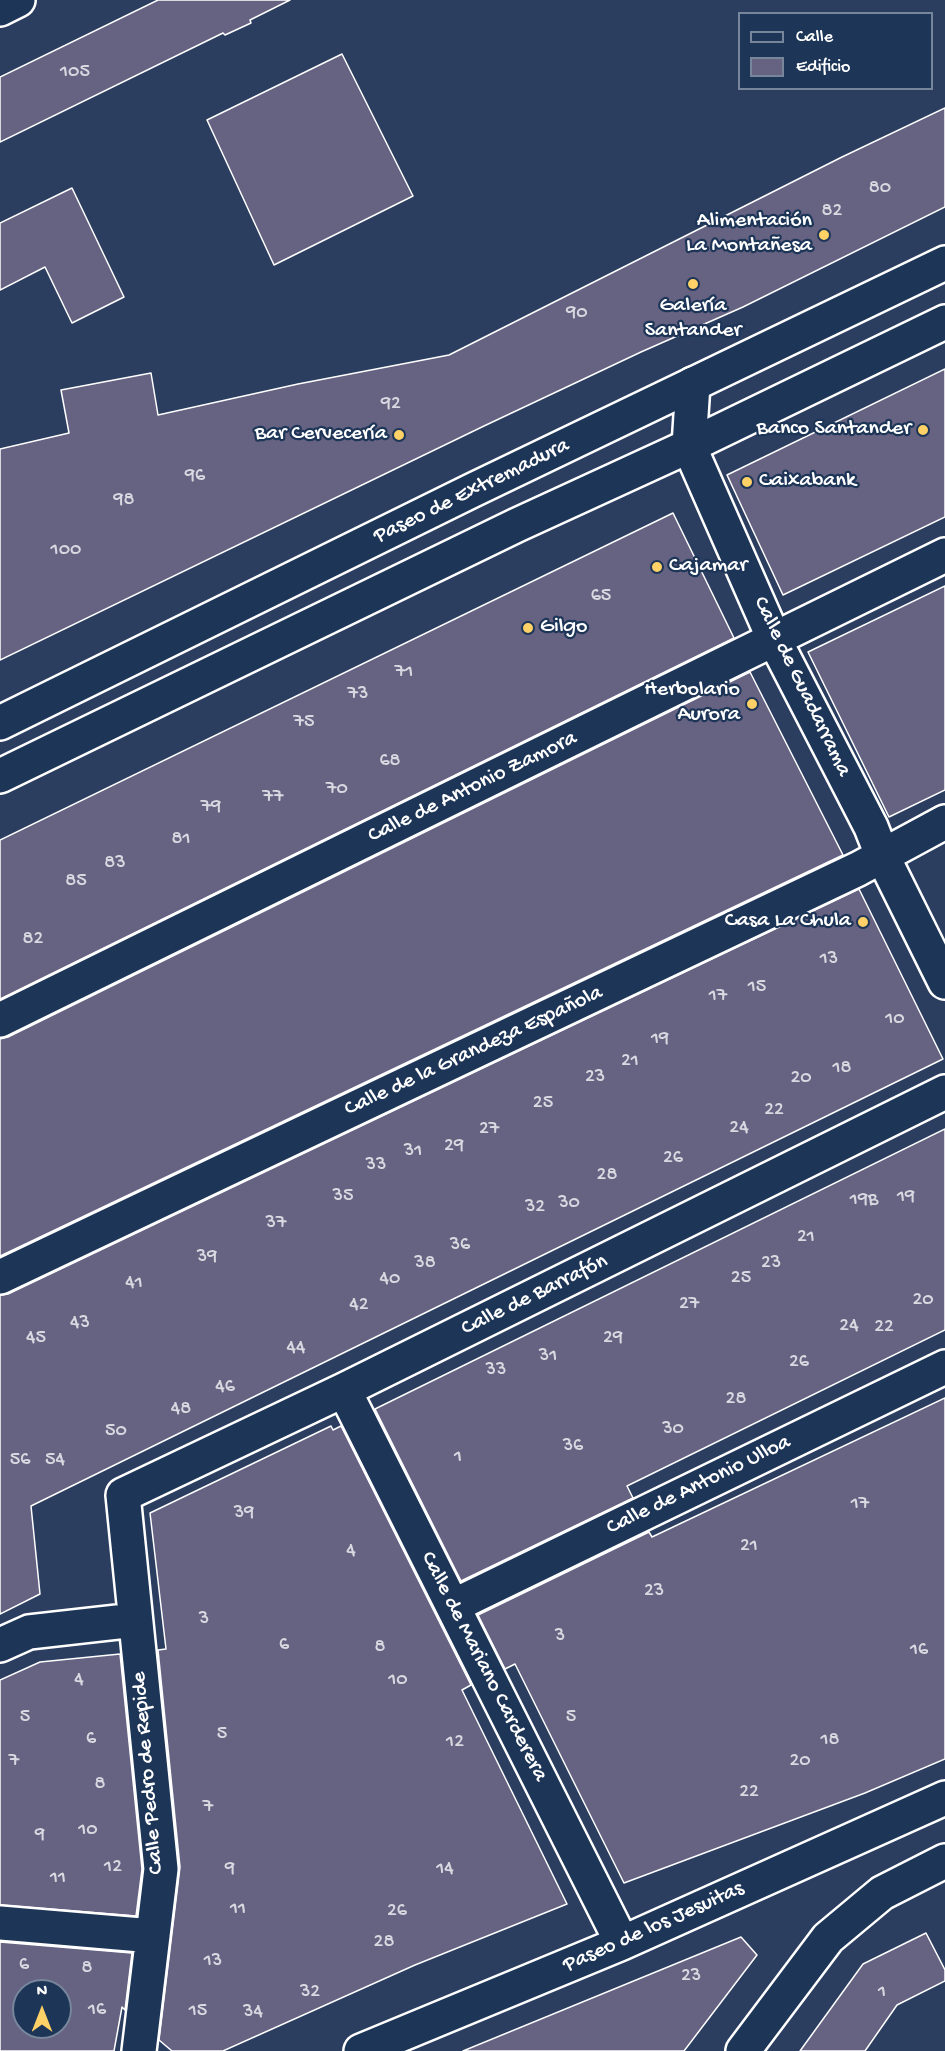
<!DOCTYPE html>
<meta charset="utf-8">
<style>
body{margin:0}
#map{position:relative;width:945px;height:2051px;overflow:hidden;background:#2b3e60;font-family:"Gochi Hand",sans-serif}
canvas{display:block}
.legend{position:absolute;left:738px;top:12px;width:195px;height:78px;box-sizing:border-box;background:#1d3557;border:2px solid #77869a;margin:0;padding:8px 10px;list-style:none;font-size:18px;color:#fff}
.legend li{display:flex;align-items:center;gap:12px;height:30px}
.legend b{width:30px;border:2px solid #77869a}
.north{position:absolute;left:12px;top:1979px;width:60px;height:60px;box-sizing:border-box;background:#1d3557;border:2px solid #77869a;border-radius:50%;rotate:0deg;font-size:16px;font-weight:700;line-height:24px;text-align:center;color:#fff}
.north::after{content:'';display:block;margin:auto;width:21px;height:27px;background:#ffd166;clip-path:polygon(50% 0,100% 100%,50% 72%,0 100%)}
</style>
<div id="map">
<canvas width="945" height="2051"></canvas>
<ul class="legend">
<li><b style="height:8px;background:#1d3557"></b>Calle</li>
<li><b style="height:16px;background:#656282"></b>Edificio</li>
</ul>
<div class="north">N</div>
</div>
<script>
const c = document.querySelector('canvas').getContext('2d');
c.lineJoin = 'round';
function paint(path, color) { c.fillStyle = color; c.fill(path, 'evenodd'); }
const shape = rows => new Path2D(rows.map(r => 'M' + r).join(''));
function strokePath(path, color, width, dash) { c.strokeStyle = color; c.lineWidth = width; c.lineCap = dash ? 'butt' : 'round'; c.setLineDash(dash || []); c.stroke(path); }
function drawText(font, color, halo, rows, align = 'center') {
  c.font = font + ' "Gochi Hand",sans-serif'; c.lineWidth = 4.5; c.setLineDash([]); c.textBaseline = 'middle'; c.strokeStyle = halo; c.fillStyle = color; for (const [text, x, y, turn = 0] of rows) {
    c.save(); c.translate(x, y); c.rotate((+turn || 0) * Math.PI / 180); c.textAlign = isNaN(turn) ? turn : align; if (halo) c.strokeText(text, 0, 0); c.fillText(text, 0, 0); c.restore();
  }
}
const building = shape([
 [158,0,290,0,250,20,251,23,225,35,223,33,0,142,0,77,158,0],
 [342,54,413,196,274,265,207,120,342,54],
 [945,108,945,207,743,307,641,352,484,426,0,660,0,449,69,433,61,390,151,373,158,415,298,384,449,355,842,157,945,108],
 [72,188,124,297,72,323,45,267,0,290,0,223,72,188],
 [945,369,945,517,783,595,727,475,945,369],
 [673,513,734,638,0,999,0,840,673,513],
 [945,586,945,790,889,817,808,652,945,586],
 [750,672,843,855,0,1256,0,1039,8,1037,750,672],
 [859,889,943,1059,31,1506,40,1594,0,1614,0,1295,8,1294,859,889],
 [945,1129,945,1330,627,1486,633,1498,461,1581,375,1409,945,1129],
 [945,1398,945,1759,865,1793,624,1883,515,1664,505,1669,478,1615,649,1532,652,1537,945,1398],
 [331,1426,333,1430,341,1426,471,1685,462,1690,567,1904,415,1965,223,2051,172,2051,159,2040,180,1867,158,1650,166,1649,150,1513,331,1426],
 [120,1654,142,1869,136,1916,0,1905,0,1680,40,1662,120,1654],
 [926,1933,945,1970,945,1981,897,2005,865,2051,800,2051,863,1964,926,1933],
 [741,1937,757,1955,684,2051,463,2051,741,1937],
 [0,1942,132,1953,125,2010,122,2007,114,2051,0,2051,0,1942],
 [24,1991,60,1991,60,2027,24,2027,24,1991]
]);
paint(building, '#656282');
strokePath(building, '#fff', 1.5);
const minor = shape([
 [0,9,18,0],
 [693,384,689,446,774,639,871,827,882,855,945,982],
 [0,1020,945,555],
 [0,1277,858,869,945,822],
 [344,1390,622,1943],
 [453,1606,945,1367],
 [0,1645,29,1632,135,1620],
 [0,1923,153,1936],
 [139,2051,161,1869,123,1495,344,1390,945,1092],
 [361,2051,622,1943,945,1798],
 [743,2051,828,1938,882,1893,945,1861]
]);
const primary = shape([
 [0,723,473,490,945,263],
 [0,776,517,525,689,446,945,322]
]);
strokePath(minor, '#fff', 38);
strokePath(primary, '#fff', 38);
strokePath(minor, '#1d3557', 33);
strokePath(primary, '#1d3557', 33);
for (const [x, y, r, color] of [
 [824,235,6,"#ffd166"],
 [693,284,6,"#ffd166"],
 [923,430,6,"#ffd166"],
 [399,435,6,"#ffd166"],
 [747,482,6,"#ffd166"],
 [657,567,6,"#ffd166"],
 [528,628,6,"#ffd166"],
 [752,704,6,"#ffd166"],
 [863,922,6,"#ffd166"]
]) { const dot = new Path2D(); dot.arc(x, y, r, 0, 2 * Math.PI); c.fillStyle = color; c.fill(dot); strokePath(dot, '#1d3557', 2); }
drawText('20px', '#d8d8e0', null, [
 ["105",75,73],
 ["80",880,189],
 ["82",832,212],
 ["90",577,314],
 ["92",391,405],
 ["96",195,477],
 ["98",124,501],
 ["100",66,551],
 ["65",601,597],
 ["71",404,673],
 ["73",358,695],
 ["75",304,723],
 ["68",390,762],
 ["70",337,790],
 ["77",273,798],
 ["79",211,808],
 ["81",181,840],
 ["83",115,864],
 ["85",76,882],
 ["82",33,940],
 ["13",829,960],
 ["15",757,988],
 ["17",718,997],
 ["10",895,1020],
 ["19",660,1040],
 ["21",630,1062],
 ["18",842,1069],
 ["23",595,1078],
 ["20",801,1079],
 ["25",543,1104],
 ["22",774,1111],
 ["24",739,1129],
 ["27",489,1130],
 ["29",454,1147],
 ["31",413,1152],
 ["26",673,1159],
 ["33",376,1166],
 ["28",607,1176],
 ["35",343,1197],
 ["19",906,1198],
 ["19B",864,1201],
 ["30",569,1204],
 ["32",535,1208],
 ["37",276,1224],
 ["21",806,1238],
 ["36",460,1246],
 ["39",207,1258],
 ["38",425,1264],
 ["23",771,1264],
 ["25",741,1279],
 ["40",390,1280],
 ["41",134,1284],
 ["20",923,1301],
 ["27",689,1305],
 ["42",359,1306],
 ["43",80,1324],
 ["24",849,1327],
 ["22",884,1328],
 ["45",36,1339],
 ["29",613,1339],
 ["44",296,1349],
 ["31",548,1357],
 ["26",799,1363],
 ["33",496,1371],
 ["46",225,1388],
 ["28",736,1400],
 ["48",181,1410],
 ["30",673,1430],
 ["50",116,1432],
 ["36",573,1447],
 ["1",458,1458],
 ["56",20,1461],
 ["54",55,1461],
 ["17",860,1505],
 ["39",244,1514],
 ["21",749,1547],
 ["4",351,1552],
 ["23",654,1592],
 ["3",204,1620],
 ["3",560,1637],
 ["6",284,1646],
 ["8",380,1648],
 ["16",919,1651],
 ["4",79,1681],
 ["10",398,1681],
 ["5",25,1718],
 ["5",571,1718],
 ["5",222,1735],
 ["6",91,1740],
 ["18",830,1741],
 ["12",455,1743],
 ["7",14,1762],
 ["20",800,1762],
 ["8",100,1785],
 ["22",749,1793],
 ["7",208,1808],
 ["10",88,1831],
 ["9",40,1836],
 ["12",113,1868],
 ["9",230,1870],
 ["14",445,1870],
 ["11",58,1879],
 ["11",238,1910],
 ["26",397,1912],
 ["28",384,1943],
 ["13",213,1962],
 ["6",24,1966],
 ["8",87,1969],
 ["23",691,1977],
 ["32",310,1993],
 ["1",882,1993],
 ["16",97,2011],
 ["15",198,2012],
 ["34",253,2013]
]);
drawText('22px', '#fff', '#1d3557', [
 ["Alimentación",812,222],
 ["La Montañesa",812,247],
 ["Galería",693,307,"center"],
 ["Santander",693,332,"center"],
 ["Banco Santander",911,430],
 ["Bar Cervecería",387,435],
 ["Caixabank",759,482,"left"],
 ["Cajamar",669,567,"left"],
 ["Gilgo",540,628,"left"],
 ["Herbolario",740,691],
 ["Aurora",740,716],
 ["Casa La Chula",851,922]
], 'right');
drawText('22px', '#fff', '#1d3557', [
 ["Paseo de Extremadura",472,492,-26],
 ["Calle de Guadarrama",801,687,64],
 ["Calle de Antonio Zamora",473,788,-26],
 ["Calle de la Grandeza Española",474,1052,-25],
 ["Calle de Barrafón",535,1296,-26],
 ["Calle de Antonio Ulloa",699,1486,-26],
 ["Calle de Mariano Carderera",483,1667,63],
 ["Calle Pedro de Repide",149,1773,-95],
 ["Paseo de los Jesuitas",654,1928,-24]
]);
</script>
